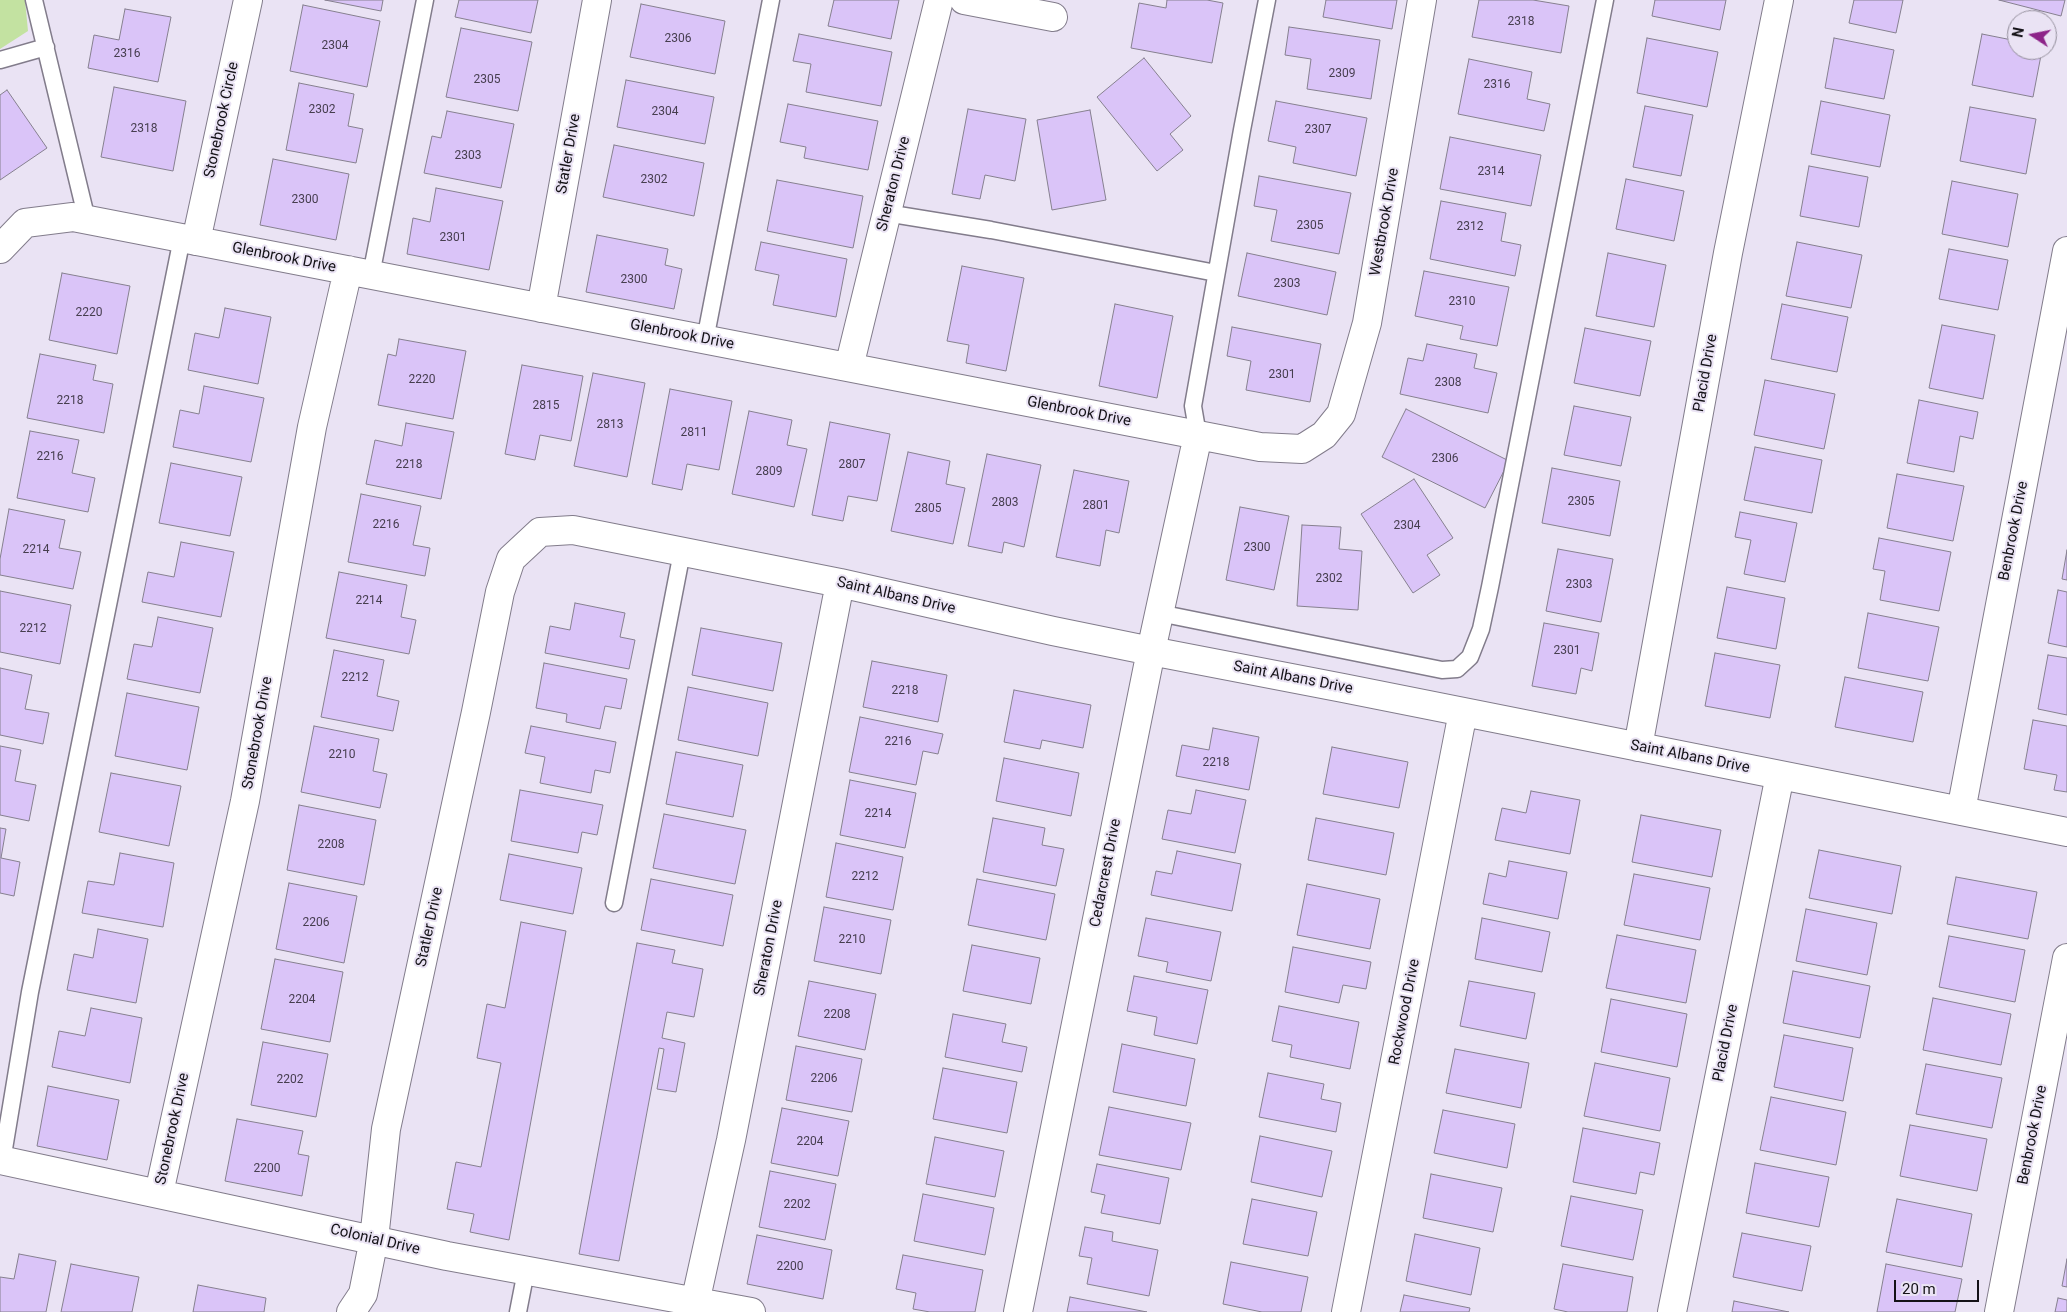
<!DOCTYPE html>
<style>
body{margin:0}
#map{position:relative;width:2067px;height:1312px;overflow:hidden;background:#eae3f4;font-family:Roboto,sans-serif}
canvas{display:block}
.north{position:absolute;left:2007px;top:10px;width:50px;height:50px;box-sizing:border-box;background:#eae3f4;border:1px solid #948f9c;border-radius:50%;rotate:281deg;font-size:14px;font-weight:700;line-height:20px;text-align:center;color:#141217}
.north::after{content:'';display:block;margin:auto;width:18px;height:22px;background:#8d2489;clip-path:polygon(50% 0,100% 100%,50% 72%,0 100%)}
.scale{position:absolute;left:1894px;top:1280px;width:85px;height:22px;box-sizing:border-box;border:2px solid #141217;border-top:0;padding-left:6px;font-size:15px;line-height:18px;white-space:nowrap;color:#141217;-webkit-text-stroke:4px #eae3f4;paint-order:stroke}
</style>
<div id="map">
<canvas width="2067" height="1312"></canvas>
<div class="north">N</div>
<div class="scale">20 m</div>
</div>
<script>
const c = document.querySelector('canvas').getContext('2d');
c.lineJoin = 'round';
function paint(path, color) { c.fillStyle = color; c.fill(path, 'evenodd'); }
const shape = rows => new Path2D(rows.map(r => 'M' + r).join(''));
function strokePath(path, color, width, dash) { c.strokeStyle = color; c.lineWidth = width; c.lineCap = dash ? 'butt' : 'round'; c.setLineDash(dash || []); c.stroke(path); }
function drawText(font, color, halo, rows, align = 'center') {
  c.font = font + ' Roboto,sans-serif'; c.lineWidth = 4; c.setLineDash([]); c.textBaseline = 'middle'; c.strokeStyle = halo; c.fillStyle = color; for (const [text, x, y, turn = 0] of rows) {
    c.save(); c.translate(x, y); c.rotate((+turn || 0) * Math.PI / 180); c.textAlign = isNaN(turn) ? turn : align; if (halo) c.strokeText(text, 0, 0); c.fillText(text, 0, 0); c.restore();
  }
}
paint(shape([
 [0,0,25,0,28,31,0,49]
]), '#c3e2a1');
const building = shape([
 [325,0,383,0,381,11,325,0],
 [459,0,538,0,531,33,455,17,459,0],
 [834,0,899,0,891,39,828,26,834,0],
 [1167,0,1207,0,1223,3,1212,63,1131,48,1139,3,1166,8,1167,0],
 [1326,0,1397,0,1392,29,1323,17,1326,0],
 [1479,0,1533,0,1569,6,1561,53,1472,37,1479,0],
 [1655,0,1726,0,1720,30,1652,16,1655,0],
 [1854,0,1903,0,1896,33,1849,23,1854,0],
 [1999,0,2065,0,2061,16,1999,0],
 [641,4,725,21,715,74,630,57,641,4],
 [303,5,380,21,367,87,290,71,303,5],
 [125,9,171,17,158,82,88,68,94,35,119,40,125,9],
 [1289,27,1380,40,1371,99,1307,89,1311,59,1285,55,1289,27],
 [461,28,532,42,518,111,446,97,461,28],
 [799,34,892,52,881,106,806,92,811,64,793,61,799,34],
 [1982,34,2017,41,2017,50,2042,50,2033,97,1972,85,1982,34],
 [1647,38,1718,52,1707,107,1637,93,1647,38],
 [1834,38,1894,50,1884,99,1825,88,1834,38],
 [1144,58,1191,116,1170,134,1183,150,1157,171,1097,97,1144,58],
 [1469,59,1532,72,1527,99,1550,104,1544,131,1458,114,1469,59],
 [626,80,714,97,705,144,617,127,626,80],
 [299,83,354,94,348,126,363,129,356,163,286,150,299,83],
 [114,87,186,101,173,171,101,157,114,87],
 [7,90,47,148,0,180,0,95,7,90],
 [1276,101,1367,118,1356,176,1293,163,1296,147,1268,141,1276,101],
 [1821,101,1890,115,1880,167,1811,154,1821,101],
 [788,104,878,121,868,170,804,158,806,147,780,142,788,104],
 [1645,106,1693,115,1681,176,1633,167,1645,106],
 [1970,107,2036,119,2026,174,1960,161,1970,107],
 [968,109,1026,119,1015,181,985,175,980,199,952,194,968,109],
 [1090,110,1106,200,1052,210,1037,120,1090,110],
 [447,111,514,124,501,188,424,173,432,136,441,138,447,111],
 [1450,137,1541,155,1531,206,1440,189,1450,137],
 [614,145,704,163,694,216,603,197,614,145],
 [273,159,349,174,336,240,260,225,273,159],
 [1809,166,1868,177,1859,227,1800,216,1809,166],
 [1259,176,1351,193,1339,254,1271,241,1277,210,1254,206,1259,176],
 [1626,179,1684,191,1674,241,1616,229,1626,179],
 [777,180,863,196,853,248,767,231,777,180],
 [1952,181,2018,194,2008,247,1942,234,1952,181],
 [436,188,503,201,489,270,407,254,413,218,430,222,436,188],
 [1441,201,1506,213,1501,241,1521,245,1515,276,1430,259,1441,201],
 [597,235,668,249,665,265,682,269,674,309,586,292,597,235],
 [761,242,847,259,836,317,773,305,779,275,755,270,761,242],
 [1797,242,1862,255,1851,308,1786,296,1797,242],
 [1949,249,2008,260,1998,310,1939,299,1949,249],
 [1247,253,1336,272,1327,315,1238,296,1247,253],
 [1608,253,1666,265,1654,327,1596,316,1608,253],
 [962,266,1024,278,1006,371,966,363,969,345,947,341,962,266],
 [1424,271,1509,287,1497,346,1460,339,1463,326,1415,316,1424,271],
 [62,273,130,286,117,354,49,340,62,273],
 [1115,304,1173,316,1157,398,1099,386,1115,304],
 [1782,304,1848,317,1837,372,1771,359,1782,304],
 [225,308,271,317,258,384,188,370,195,333,219,338,225,308],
 [1942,325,1995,335,1983,399,1929,388,1942,325],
 [1232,327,1321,344,1310,402,1246,390,1251,361,1227,356,1232,327],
 [1585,328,1651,341,1640,396,1574,383,1585,328],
 [399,339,466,351,453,419,378,405,388,354,396,356,399,339],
 [1427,344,1477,354,1474,368,1497,373,1488,413,1400,394,1408,358,1423,361,1427,344],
 [40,354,96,365,93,380,113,384,104,433,27,418,40,354],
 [522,365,583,376,571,441,540,435,535,460,505,454,522,365],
 [593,373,645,383,627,477,574,466,593,373],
 [1765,380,1835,394,1824,449,1754,435,1765,380],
 [204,386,264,398,251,462,173,447,180,410,199,414,204,386],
 [670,389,732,401,719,470,687,464,682,490,652,484,670,389],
 [1919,400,1978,412,1973,439,1960,436,1954,472,1907,463,1919,400],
 [1574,406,1631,417,1621,466,1564,455,1574,406],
 [1406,409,1509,461,1485,508,1382,457,1406,409],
 [749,411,792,420,787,445,807,449,794,507,732,494,749,411],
 [830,422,890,434,877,501,848,496,843,521,812,515,830,422],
 [406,423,454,432,441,499,366,484,375,440,402,446,406,423],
 [30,431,79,440,72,473,95,478,88,512,17,498,30,431],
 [1755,447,1822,460,1812,513,1744,500,1755,447],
 [908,452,950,461,946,484,965,488,953,544,891,531,908,452],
 [987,454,1041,465,1024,547,1004,542,1002,553,968,546,987,454],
 [171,463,242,477,230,536,159,523,171,463],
 [1552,468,1620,481,1610,536,1542,523,1552,468],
 [1074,470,1129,481,1119,533,1106,530,1100,566,1056,557,1074,470],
 [1897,474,1964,486,1953,541,1887,528,1897,474],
 [1414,479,1453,538,1427,555,1440,575,1413,593,1361,514,1414,479],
 [361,494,421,506,413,545,430,548,425,576,348,562,361,494],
 [1240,507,1289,516,1274,590,1226,580,1240,507],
 [9,509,65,520,59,548,81,552,73,589,0,575,0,559,9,509],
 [1740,512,1797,523,1785,582,1744,574,1751,540,1735,537,1740,512],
 [1302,525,1341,527,1339,549,1362,551,1358,610,1297,606,1302,525],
 [1879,538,1951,552,1939,611,1880,600,1885,571,1873,569,1879,538],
 [181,542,234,552,221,617,142,602,148,572,174,577,181,542],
 [1558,549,1613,559,1601,622,1546,611,1558,549],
 [2067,550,2067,580,2062,579,2067,550],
 [339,572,407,585,401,617,416,620,409,654,326,638,339,572],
 [1727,587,1785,598,1776,649,1717,638,1727,587],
 [2058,590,2067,592,2067,647,2048,643,2058,590],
 [0,591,71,605,60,664,0,652,0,591],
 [575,603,625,613,620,637,635,640,629,669,545,653,550,626,570,630,575,603],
 [1868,613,1939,627,1928,681,1858,668,1868,613],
 [158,617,213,628,200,693,127,679,134,644,152,647,158,617],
 [1544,623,1599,633,1592,671,1581,668,1576,694,1532,686,1544,623],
 [701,628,782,643,773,691,692,675,701,628],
 [334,650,384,660,377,696,399,701,393,731,321,717,334,650],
 [1715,653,1780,665,1770,718,1705,706,1715,653],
 [2048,655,2067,658,2067,715,2038,709,2048,655],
 [872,661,947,675,938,722,863,707,872,661],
 [544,663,627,679,621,709,605,706,600,729,566,722,567,714,536,708,544,663],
 [0,668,32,675,25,709,49,713,43,744,0,735,0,668],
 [1845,677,1923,692,1913,742,1835,727,1845,677],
 [688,687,768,703,758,756,678,740,688,687],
 [1014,690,1091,705,1083,748,1042,740,1040,749,1004,742,1014,690],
 [127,693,199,707,187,770,115,756,127,693],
 [860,717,943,734,938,754,923,751,916,785,849,772,860,717],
 [2033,720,2067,726,2067,792,2054,790,2057,775,2024,769,2033,720],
 [314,726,379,739,373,771,387,774,380,808,301,792,314,726],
 [531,726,616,742,610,773,595,770,591,793,540,783,545,757,525,753,531,726],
 [1213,728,1259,737,1249,790,1176,776,1182,745,1209,750,1213,728],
 [0,746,21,750,15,781,36,785,29,821,0,815,0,746],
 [1332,747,1408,762,1399,808,1323,794,1332,747],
 [676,752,743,765,733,817,666,804,676,752],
 [1004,758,1079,773,1071,816,996,801,1004,758],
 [111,773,181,786,169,846,99,832,111,773],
 [850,780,916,793,905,848,840,835,850,780],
 [520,790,603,805,597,835,582,832,578,853,511,841,520,790],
 [1196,790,1246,800,1235,853,1162,839,1168,810,1191,814,1196,790],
 [1531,791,1580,800,1570,854,1495,840,1502,808,1526,813,1531,791],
 [299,805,376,820,364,885,287,870,299,805],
 [664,814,746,830,735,884,653,868,664,814],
 [1641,815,1721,830,1712,877,1632,862,1641,815],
 [993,818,1045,828,1042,845,1064,849,1056,886,983,872,993,818],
 [1316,818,1394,833,1386,875,1308,860,1316,818],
 [0,828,6,829,1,858,20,862,14,896,0,893,0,828],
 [836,843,903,857,893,910,826,897,836,843],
 [1819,850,1901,866,1892,914,1809,898,1819,850],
 [1177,851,1241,864,1232,911,1151,895,1156,871,1172,874,1177,851],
 [120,853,174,863,163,927,82,913,88,881,114,885,120,853],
 [509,854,582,868,573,914,500,900,509,854],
 [1509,861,1567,872,1558,919,1483,904,1489,873,1506,877,1509,861],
 [1634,874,1710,888,1700,940,1624,925,1634,874],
 [1956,877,2037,892,2028,939,1947,924,1956,877],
 [651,879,733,895,723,946,641,930,651,879],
 [977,879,1055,894,1046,940,968,925,977,879],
 [289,883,357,896,344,963,276,949,289,883],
 [1307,884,1380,899,1370,949,1297,935,1307,884],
 [824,907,891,920,881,974,814,961,824,907],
 [1806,909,1877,923,1867,975,1796,961,1806,909],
 [1146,918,1221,932,1211,981,1166,972,1168,962,1138,956,1146,918],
 [1482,918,1550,932,1542,972,1475,959,1482,918],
 [521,922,566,931,509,1240,470,1232,474,1214,447,1209,456,1162,481,1167,501,1063,477,1058,487,1004,505,1008,521,922],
 [98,929,148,939,136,1003,67,990,74,954,93,958,98,929],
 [1617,935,1696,950,1686,1003,1606,988,1617,935],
 [1949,936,2025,950,2015,1002,1939,987,1949,936],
 [637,943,675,950,672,963,703,969,694,1017,667,1012,662,1038,685,1043,676,1092,657,1089,664,1049,659,1048,619,1261,579,1254,637,943],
 [972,945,1040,958,1031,1004,963,991,972,945],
 [1293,947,1371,962,1366,989,1343,985,1339,1003,1285,992,1293,947],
 [275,959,343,972,330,1042,261,1029,275,959],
 [1793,971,1870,986,1860,1038,1783,1023,1793,971],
 [1134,976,1208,990,1197,1044,1154,1035,1157,1017,1127,1011,1134,976],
 [809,981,876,994,865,1050,798,1036,809,981],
 [1469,981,1535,993,1526,1039,1460,1026,1469,981],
 [1933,998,2011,1014,2001,1065,1923,1050,1933,998],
 [1611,999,1687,1014,1677,1067,1601,1052,1611,999],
 [1279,1006,1359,1022,1350,1069,1290,1057,1292,1045,1272,1041,1279,1006],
 [91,1008,142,1018,130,1083,52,1067,59,1031,85,1036,91,1008],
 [953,1014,1006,1024,1002,1042,1027,1047,1022,1072,945,1057,953,1014],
 [1784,1035,1853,1048,1843,1101,1774,1087,1784,1035],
 [263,1042,328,1054,316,1117,251,1105,263,1042],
 [1122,1044,1195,1059,1186,1106,1113,1092,1122,1044],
 [796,1046,862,1059,852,1112,786,1100,796,1046],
 [1455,1049,1529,1063,1521,1108,1446,1093,1455,1049],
 [1595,1063,1670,1078,1660,1131,1584,1116,1595,1063],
 [1926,1064,2002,1078,1992,1128,1916,1114,1926,1064],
 [943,1068,1017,1082,1007,1133,933,1119,943,1068],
 [1268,1073,1324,1084,1321,1099,1341,1103,1336,1132,1259,1117,1268,1073],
 [48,1086,119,1100,107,1160,37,1146,48,1086],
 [1771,1097,1846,1112,1836,1165,1760,1150,1771,1097],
 [1109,1107,1191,1123,1181,1170,1099,1155,1109,1107],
 [782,1108,849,1121,838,1176,771,1163,782,1108],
 [1443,1110,1515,1124,1507,1168,1434,1153,1443,1110],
 [237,1119,303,1131,298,1154,309,1156,302,1196,225,1181,237,1119],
 [1910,1125,1987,1139,1977,1191,1900,1176,1910,1125],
 [1583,1128,1660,1143,1654,1175,1640,1172,1636,1194,1573,1182,1583,1128],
 [1260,1136,1332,1151,1322,1197,1251,1182,1260,1136],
 [935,1137,1004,1151,995,1197,926,1184,935,1137],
 [1755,1163,1829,1177,1819,1227,1746,1213,1755,1163],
 [1097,1164,1169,1178,1160,1224,1101,1213,1105,1195,1091,1192,1097,1164],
 [770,1171,836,1184,825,1240,759,1227,770,1171],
 [1431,1174,1502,1188,1493,1232,1423,1218,1431,1174],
 [923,1194,994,1208,985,1255,914,1241,923,1194],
 [1571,1196,1643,1210,1633,1260,1561,1246,1571,1196],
 [1252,1199,1317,1212,1308,1256,1243,1244,1252,1199],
 [1897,1199,1972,1214,1962,1267,1886,1252,1897,1199],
 [1085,1227,1113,1232,1112,1241,1158,1250,1149,1296,1087,1284,1092,1258,1079,1256,1085,1227],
 [1742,1233,1811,1246,1802,1291,1733,1277,1742,1233],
 [1415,1234,1480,1248,1471,1295,1406,1281,1415,1234],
 [757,1235,832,1250,823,1299,747,1284,757,1235],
 [19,1254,56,1261,46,1312,0,1312,0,1277,14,1279,19,1254],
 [903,1255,983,1270,975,1312,930,1312,913,1309,916,1293,896,1289,903,1255],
 [2067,1259,2067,1287,2062,1286,2067,1259],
 [1231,1262,1308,1277,1301,1312,1262,1312,1223,1304,1231,1262],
 [71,1264,139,1277,132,1312,61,1312,71,1264],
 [1563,1264,1633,1277,1627,1312,1568,1312,1554,1309,1563,1264],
 [1886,1264,1962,1279,1955,1312,1877,1312,1886,1264],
 [198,1285,266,1298,264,1312,193,1312,198,1285],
 [1404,1295,1470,1308,1469,1312,1400,1312,1404,1295],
 [1070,1297,1147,1312,1067,1312,1070,1297],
 [2058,1298,2067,1300,2067,1312,2055,1312,2058,1298],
 [1734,1301,1789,1312,1732,1312,1734,1301]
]);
paint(building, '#dac4f8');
strokePath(building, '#86808f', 1);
const lane = shape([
 [34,0,87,220],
 [0,60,46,47],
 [886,213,991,230,1216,273],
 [371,275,425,0],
 [705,340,771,0],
 [1198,435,1193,406,1242,130,1267,0],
 [1159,613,1442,670,1457,669,1470,657,1481,629,1490,587,1605,0],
 [614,903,682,552],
 [2,1161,30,992,182,238],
 [518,1312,526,1271]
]);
const street = shape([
 [964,0,1053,17],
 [196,241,248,0],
 [0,249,25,223,73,217,1260,447,1302,449,1324,435,1341,414,1367,323,1422,0],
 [541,308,597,0],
 [849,367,939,0],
 [1638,747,1728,253,1779,0],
 [1961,811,2067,251],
 [0,1160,447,1256,751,1312],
 [159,1193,245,801,312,427,348,270],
 [351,1312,363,1294,374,1239,386,1129,476,712,500,592,511,559,540,532,573,530,840,583,1053,631,1151,651,1343,688,2067,832],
 [693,1312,731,1140,840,583],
 [1018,1312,1151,651,1198,435],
 [1346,1312,1463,712],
 [1672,1312,1780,775],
 [1999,1312,2067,958]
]);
strokePath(lane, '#827c8b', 19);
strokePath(street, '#827c8b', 30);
strokePath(lane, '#fff', 16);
strokePath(street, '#fff', 28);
drawText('12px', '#463e4f', null, [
 ["2318",1521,22],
 ["2306",678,39],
 ["2304",335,46],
 ["2316",127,54],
 ["2309",1342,74],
 ["2305",487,80],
 ["2316",1497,85],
 ["2302",322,110],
 ["2304",665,112],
 ["2318",144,129],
 ["2307",1318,130],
 ["2303",468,156],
 ["2314",1491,172],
 ["2302",654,180],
 ["2300",305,200],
 ["2305",1310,226],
 ["2312",1470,227],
 ["2301",453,238],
 ["2300",634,280],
 ["2303",1287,284],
 ["2310",1462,302],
 ["2220",89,313],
 ["2301",1282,375],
 ["2220",422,380],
 ["2308",1448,383],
 ["2218",70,401],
 ["2815",546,406],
 ["2813",610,425],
 ["2811",694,433],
 ["2216",50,457],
 ["2306",1445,459],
 ["2218",409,465],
 ["2807",852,465],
 ["2809",769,472],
 ["2305",1581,502],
 ["2803",1005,503],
 ["2801",1096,506],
 ["2805",928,509],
 ["2216",386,525],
 ["2304",1407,526],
 ["2300",1257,548],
 ["2214",36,550],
 ["2302",1329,579],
 ["2303",1579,585],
 ["2214",369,601],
 ["2212",33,629],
 ["2301",1567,651],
 ["2212",355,678],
 ["2218",905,691],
 ["2216",898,742],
 ["2210",342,755],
 ["2218",1216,763],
 ["2214",878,814],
 ["2208",331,845],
 ["2212",865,877],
 ["2206",316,923],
 ["2210",852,940],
 ["2204",302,1000],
 ["2208",837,1015],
 ["2206",824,1079],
 ["2202",290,1080],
 ["2204",810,1142],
 ["2200",267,1169],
 ["2202",797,1205],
 ["2200",790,1267]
]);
drawText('15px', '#141217', '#eae3f4', [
 ["Stonebrook Circle",222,120,-78],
 ["Statler Drive",569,154,-80],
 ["Sheraton Drive",894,184,-76],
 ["Westbrook Drive",1385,222,-80],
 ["Glenbrook Drive",284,258,11],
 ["Glenbrook Drive",682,335,11],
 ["Placid Drive",1706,373,-80],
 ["Glenbrook Drive",1079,412,11],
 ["Benbrook Drive",2014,531,-79],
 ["Saint Albans Drive",896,596,13],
 ["Saint Albans Drive",1293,678,11],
 ["Stonebrook Drive",258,733,-80],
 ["Saint Albans Drive",1690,757,11],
 ["Cedarcrest Drive",1106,873,-79],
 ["Statler Drive",430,927,-78],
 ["Sheraton Drive",769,948,-79],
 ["Rockwood Drive",1405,1012,-79],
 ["Placid Drive",1726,1043,-79],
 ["Stonebrook Drive",173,1129,-78],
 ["Benbrook Drive",2033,1135,-79],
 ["Colonial Drive",375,1240,13]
]);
</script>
